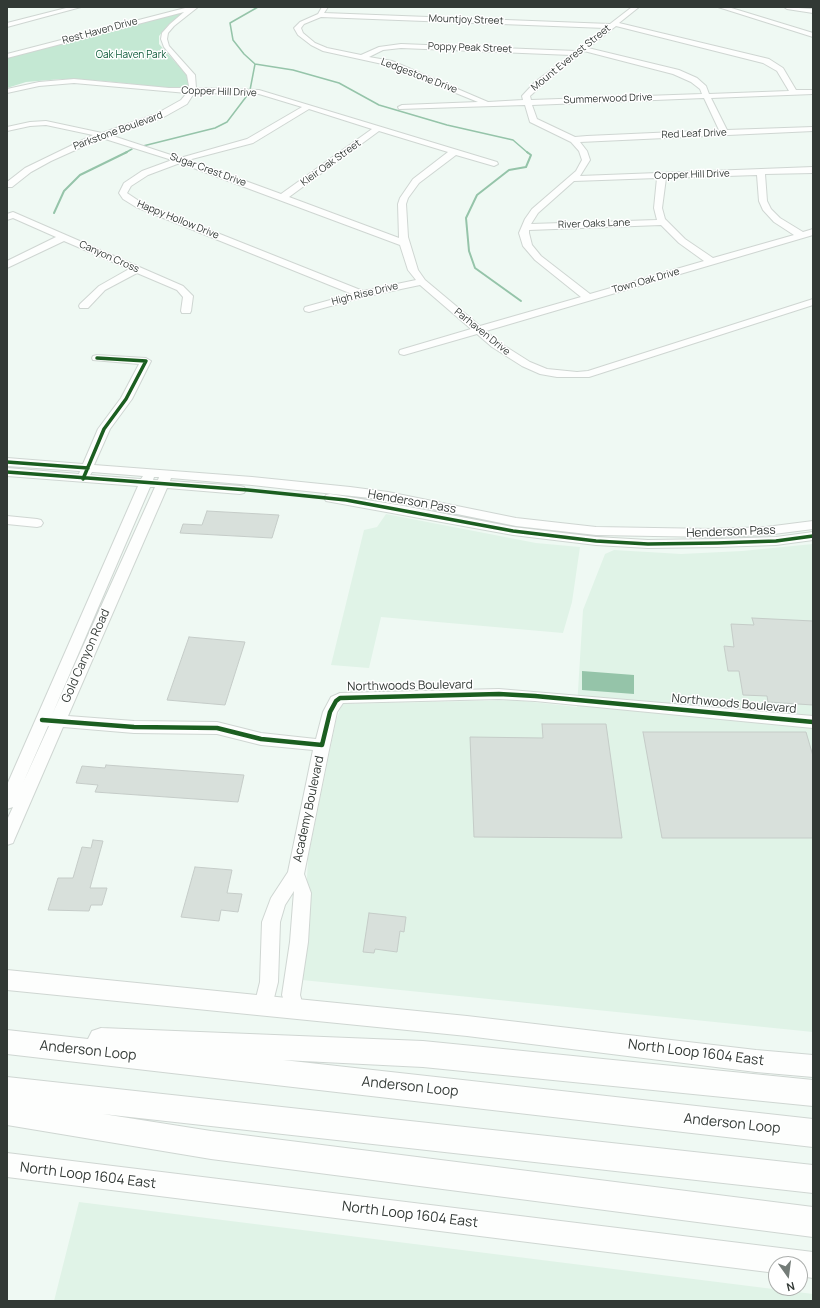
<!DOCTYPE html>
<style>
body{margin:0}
#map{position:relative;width:820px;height:1308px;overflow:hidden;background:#eff9f3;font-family:Manrope,sans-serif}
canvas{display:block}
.frame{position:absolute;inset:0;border:8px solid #323935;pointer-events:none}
.north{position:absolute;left:768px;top:1256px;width:40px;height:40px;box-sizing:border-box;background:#fff;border:1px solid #adb0ae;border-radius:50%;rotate:166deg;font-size:11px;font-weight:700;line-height:16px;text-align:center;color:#323935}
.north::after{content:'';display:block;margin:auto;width:14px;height:18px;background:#747c78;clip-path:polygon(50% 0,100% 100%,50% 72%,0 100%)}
</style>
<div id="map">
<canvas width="820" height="1308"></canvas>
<div class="frame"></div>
<div class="north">N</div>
</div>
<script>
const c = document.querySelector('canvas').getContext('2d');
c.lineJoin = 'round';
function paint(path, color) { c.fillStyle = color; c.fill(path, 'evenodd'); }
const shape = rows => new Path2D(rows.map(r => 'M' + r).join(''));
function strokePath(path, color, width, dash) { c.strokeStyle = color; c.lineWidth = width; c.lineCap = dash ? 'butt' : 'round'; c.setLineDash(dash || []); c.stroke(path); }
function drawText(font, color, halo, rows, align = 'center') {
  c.font = font + ' Manrope,sans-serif'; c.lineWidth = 3; c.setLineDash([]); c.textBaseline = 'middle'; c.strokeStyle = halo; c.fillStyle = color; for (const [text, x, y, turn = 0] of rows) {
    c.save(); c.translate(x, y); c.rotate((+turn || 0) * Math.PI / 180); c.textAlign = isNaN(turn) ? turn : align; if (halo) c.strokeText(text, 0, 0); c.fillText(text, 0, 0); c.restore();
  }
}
paint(shape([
 [386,514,536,543,580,547,572,602,563,633,381,617,369,668,331,665,364,530,377,527],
 [813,544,813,1032,302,980,308,858,336,721,342,704,515,700,577,707,583,610,605,554,614,550,681,554,742,551],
 [79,1202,813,1294,813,1301,54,1301]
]), '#e0f3e7');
paint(shape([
 [181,12,183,13,169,24,159,36,159,44,186,74,190,86,187,88,180,89,103,81,62,79,26,82,7,88,7,58]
]), '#c4e8d3');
paint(shape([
 [582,671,634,675,634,694,582,690]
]), '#95c4a9');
strokePath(shape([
 [258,7,230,23,233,40,244,54,255,64,293,70,339,83,379,105,447,125,513,140,528,153],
 [250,90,255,64],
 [143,146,215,128,227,122,249,93],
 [125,153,132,149]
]), '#95c4a9', 1.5);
strokePath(shape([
 [54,213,64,191,80,175,127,152],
 [521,301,475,268,469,251,466,218,477,195,509,170,526,167,531,155,527,152]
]), '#95c4a9', 2);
const building = shape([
 [207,511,279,515,272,538,180,533,183,524,202,525,207,511],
 [752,618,813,621,813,705,768,702,767,696,743,695,739,671,728,671,724,646,734,647,731,624,754,625,752,618],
 [189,637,245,642,225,705,167,700,189,637],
 [542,724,606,724,622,838,474,837,470,737,543,738,542,724],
 [643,732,806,732,813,756,813,838,662,838,643,732],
 [106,765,244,775,238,802,95,792,98,785,76,783,82,766,105,768,106,765],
 [93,840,103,841,90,888,107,888,102,905,91,905,89,911,48,910,58,878,73,878,82,847,91,848,93,840],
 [195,867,232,870,227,893,242,894,238,912,221,910,219,921,181,917,195,867],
 [369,913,406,917,404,932,400,931,397,952,375,949,374,953,363,952,369,913]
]);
paint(building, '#d8e0db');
strokePath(building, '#c5ccc8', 1);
const minor = shape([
 [70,7,81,7,7,27,7,23,70,7],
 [189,7,198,7,174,26,168,33,167,39,169,46,195,75,196,88,259,90,497,162,498,164,494,166,456,155,419,183,408,198,406,204,408,237,418,270,425,280,480,326,581,297,535,260,523,246,519,233,525,219,532,209,576,171,582,160,579,151,571,142,530,122,525,105,399,109,398,107,402,105,478,102,387,65,323,51,311,45,298,35,294,28,300,22,318,14,322,7,328,7,324,13,610,24,632,7,639,7,619,23,769,59,783,68,796,90,813,90,813,94,711,98,727,130,813,127,813,131,580,142,587,151,590,160,580,176,813,167,813,173,765,174,767,201,771,209,780,218,803,232,813,229,813,235,486,331,500,343,530,362,547,369,577,372,588,371,813,299,813,305,589,377,557,377,540,374,522,366,492,347,477,334,404,355,400,354,399,352,400,350,471,329,420,285,363,297,309,312,305,311,304,309,305,307,352,294,136,207,123,199,119,193,124,183,142,171,172,160,102,138,51,161,31,172,12,187,7,187,7,182,25,168,93,135,46,125,30,126,7,131,7,127,30,122,46,121,102,133,156,114,181,100,187,93,74,83,39,86,7,93,7,89,39,82,74,79,169,88,188,88,189,86,187,75,164,47,161,39,162,33,170,24,184,12,7,58,7,54,189,7],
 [321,17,605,28,576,51,401,44,379,47,361,55,327,48,315,43,303,33,301,28,304,24,321,17],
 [616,26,763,63,777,71,789,91,709,94,706,86,697,78,679,70,588,48,616,26],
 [401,48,571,55,535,82,522,96,523,100,488,102,392,61,369,57,383,50,401,48],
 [584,51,673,74,691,82,700,89,702,94,531,100,530,96,541,86,584,51],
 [194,93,259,94,302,107,247,139,180,158,110,135,162,118,187,104,194,93],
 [704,98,719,130,587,136,575,137,537,119,532,105,704,98],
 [309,109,372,129,281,194,188,160,253,143,309,109],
 [379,131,448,152,413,179,400,198,398,204,399,238,289,197,379,131],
 [180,163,400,245,408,270,416,280,363,291,142,203,127,193,131,186,148,175,180,163],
 [757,175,759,201,763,210,774,222,794,235,713,258,685,239,665,219,662,208,666,178,757,175],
 [657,178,654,208,657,220,531,224,538,213,574,181,657,178],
 [661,225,679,243,704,261,590,294,541,256,532,245,529,233,529,230,661,225],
 [718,7,728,7,813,33,813,37,718,7],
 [784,7,813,9,813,13,787,9,784,7],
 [13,212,183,286,193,296,191,311,190,313,182,313,181,311,183,297,177,290,137,273,105,290,88,308,80,308,79,306,80,304,99,286,129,269,64,241,7,268,7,261,56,237,13,218,7,220,7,214,13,212],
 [97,355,146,358,151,361,132,399,110,429,94,465,252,477,350,487,388,492,516,518,596,527,713,529,766,527,813,521,813,529,766,535,713,537,596,535,516,526,388,500,252,485,171,478,170,481,240,486,244,487,246,490,244,493,240,494,167,488,68,716,134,721,217,722,261,733,316,739,323,712,331,697,340,693,499,689,813,716,813,728,535,701,499,699,343,703,337,712,330,745,304,874,311,893,308,942,300,995,304,1009,301,1015,295,1017,289,1015,282,995,290,942,294,891,285,905,280,922,278,982,272,1006,269,1012,263,1014,257,1012,254,1006,260,982,262,922,271,898,288,872,313,750,261,745,217,734,134,733,63,727,15,838,13,843,7,845,7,820,13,807,7,809,7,785,138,486,7,476,7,468,79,474,80,471,7,466,7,458,83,464,98,429,121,398,139,364,93,360,92,358,93,356,97,355],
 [92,472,143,476,141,479,90,475,92,472],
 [154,477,159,477,158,480,153,480,154,477],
 [150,487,155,487,52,715,150,487],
 [48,726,49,726,23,783,48,726],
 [330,494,404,506,513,527,596,537,648,540,717,539,776,537,813,532,813,540,776,545,717,547,648,548,596,545,513,535,326,501,324,498,326,495,330,494],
 [7,516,37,519,41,520,43,523,41,526,37,527,7,524,7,516]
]);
const major = shape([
 [7,970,467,1016,756,1050,813,1055,813,1077,756,1072,467,1036,7,990,7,970],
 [7,1153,813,1252,813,1278,800,1276,800,1264,776,1264,776,1273,7,1177,7,1153]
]);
const highway = shape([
 [101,1028,423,1041,813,1080,813,1106,423,1067,283,1060,813,1119,813,1147,7,1054,7,1030,88,1039,92,1031,101,1028],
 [7,1077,813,1165,813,1193,103,1114,211,1131,813,1207,813,1237,211,1159,7,1125,7,1077]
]);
strokePath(minor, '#cfd6d2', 2);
strokePath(major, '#cfd6d2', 2);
strokePath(highway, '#cfd6d2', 2);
paint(minor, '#fdfefd');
paint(major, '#fdfefd');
paint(highway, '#fdfefd');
strokePath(shape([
 [7,462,88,468],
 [7,472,248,490,346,500,513,531,596,541,648,544,717,543,776,541,813,536],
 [83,479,104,429,126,399,146,361,97,358]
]), '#1b5e20', 3.5);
strokePath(shape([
 [42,720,134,727,217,728,261,739,322,745,330,712,336,701,340,698,499,694,535,696,813,722]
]), '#1b5e20', 4.5);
drawText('10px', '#323935', '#fff', [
 ["Mountjoy Street",466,20,2],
 ["Rest Haven Drive",100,31,-15],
 ["Poppy Peak Street",470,48,2],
 ["Mount Everest Street",571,58,-39],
 ["Ledgestone Drive",419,76,21],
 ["Copper Hill Drive",219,92,2],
 ["Summerwood Drive",608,99,-2],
 ["Parkstone Boulevard",118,131,-20],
 ["Red Leaf Drive",694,134,-2],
 ["Kleir Oak Street",331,163,-36],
 ["Sugar Crest Drive",208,170,20],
 ["Copper Hill Drive",692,175,-2],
 ["Happy Hollow Drive",178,220,22],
 ["River Oaks Lane",594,224,-2],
 ["Canyon Cross",109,257,24],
 ["Town Oak Drive",646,281,-16],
 ["High Rise Drive",365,294,-14],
 ["Parhaven Drive",482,332,39]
]);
drawText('10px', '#0e5b39', '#fff', [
 ["Oak Haven Park",131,55]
]);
drawText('12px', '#323935', '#fff', [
 ["Henderson Pass",412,502,10],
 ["Henderson Pass",731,532,-2],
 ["Gold Canyon Road",86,656,-66],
 ["Northwoods Boulevard",410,686,-1],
 ["Northwoods Boulevard",734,704,5],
 ["Academy Boulevard",309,809,-78]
]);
drawText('14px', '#323935', '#fff', [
 ["Anderson Loop",88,1051,6],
 ["North Loop 1604 East",696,1053,7],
 ["Anderson Loop",410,1087,6],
 ["Anderson Loop",732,1124,6],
 ["North Loop 1604 East",88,1176,7],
 ["North Loop 1604 East",410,1215,7]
]);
</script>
